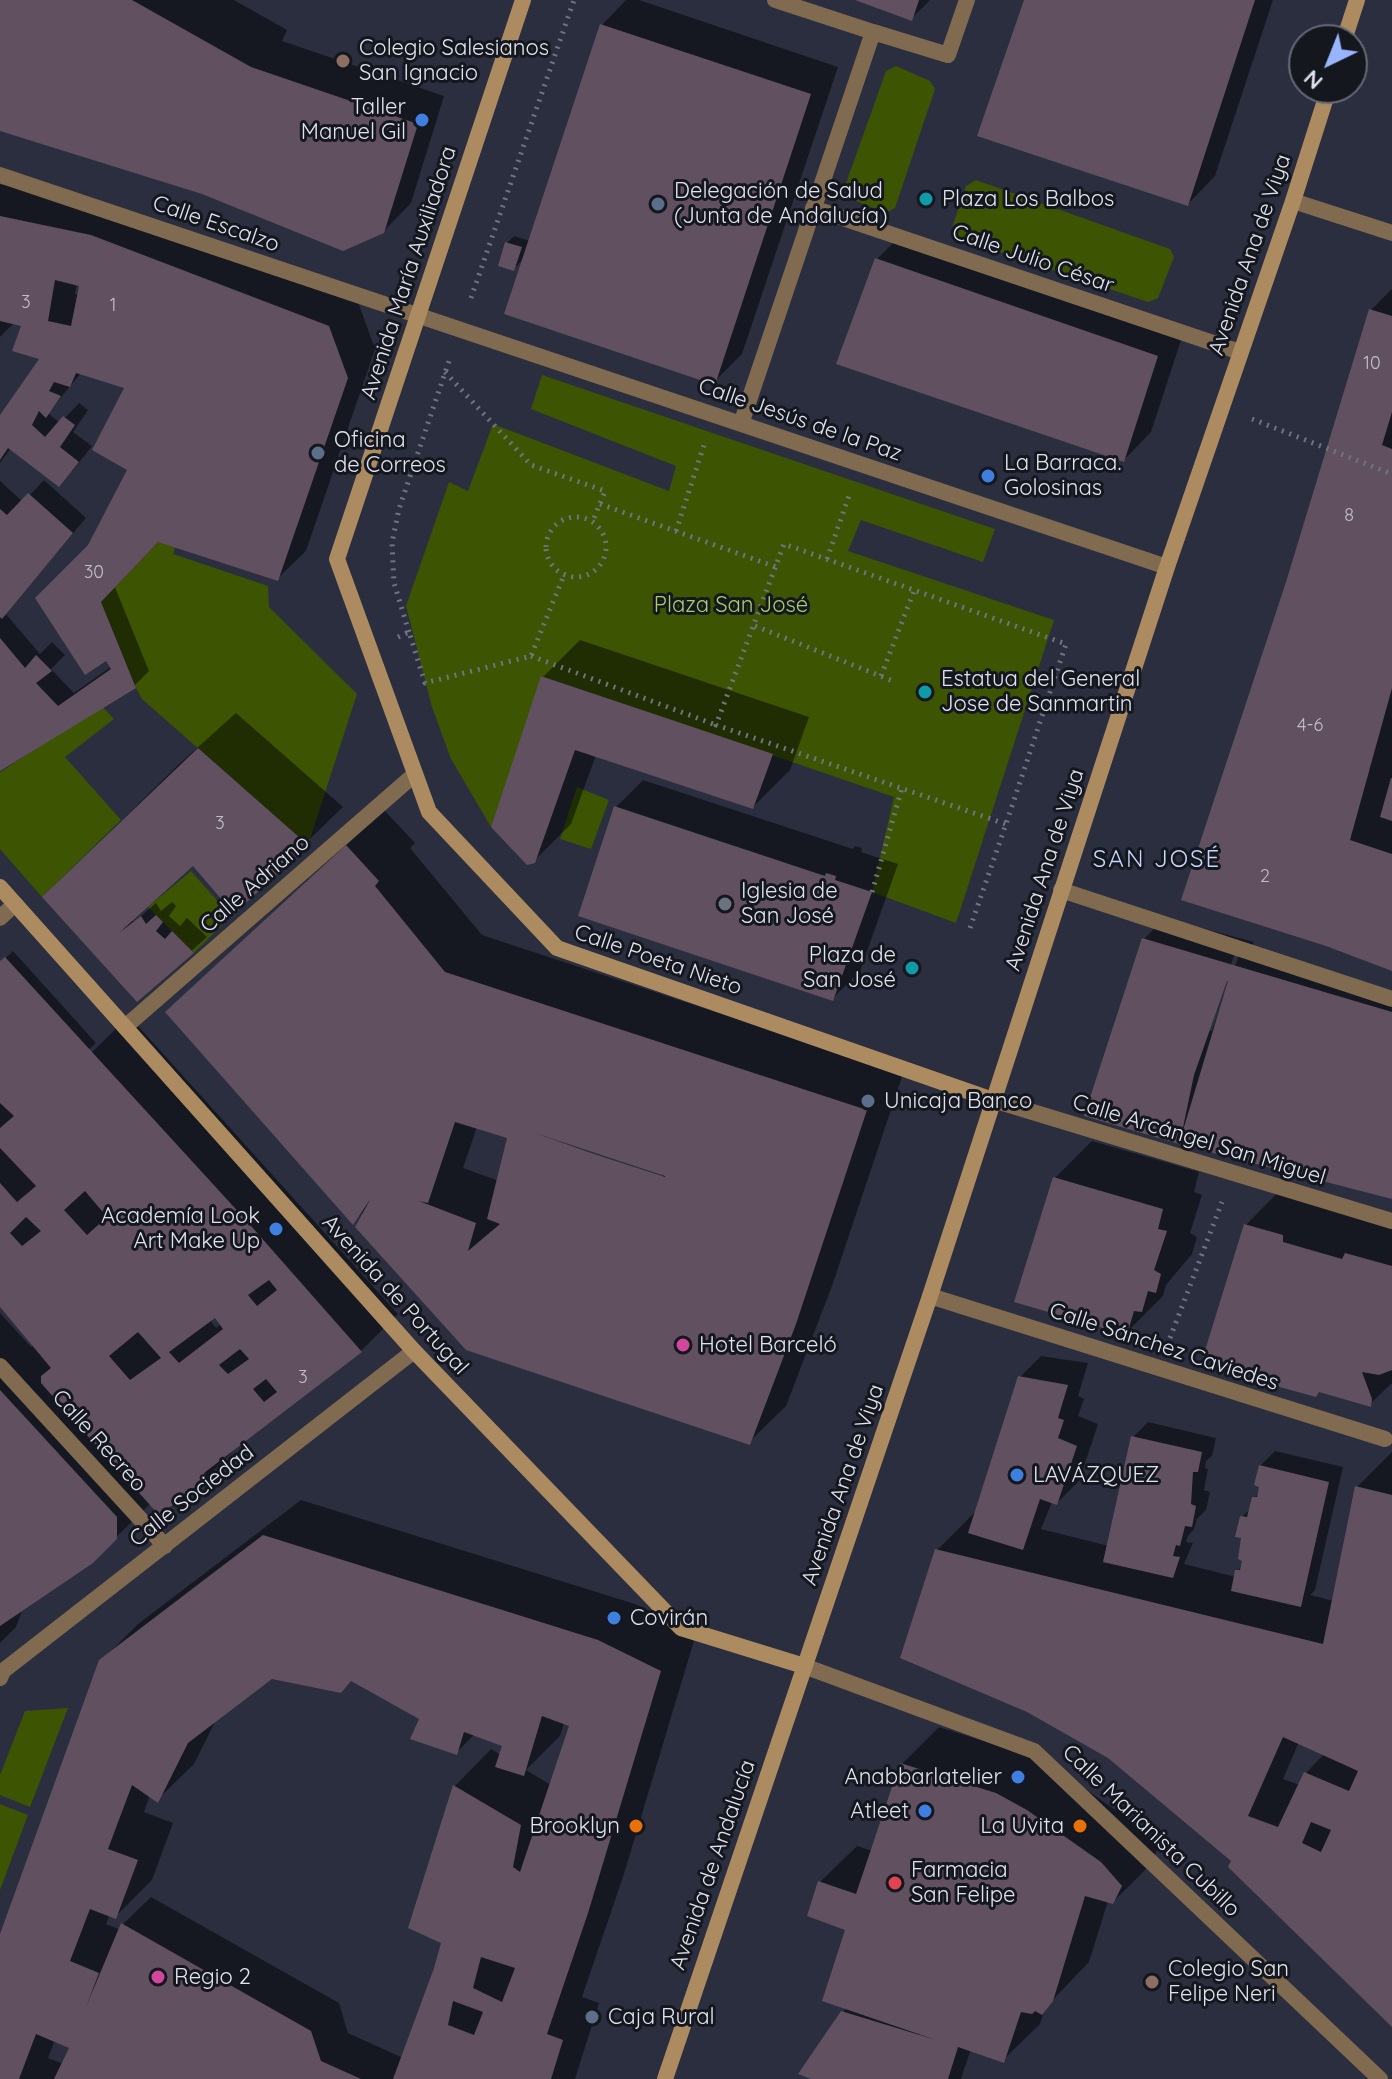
<!DOCTYPE html>
<meta charset="utf-8">
<style>
body{margin:0}
#map{position:relative;width:1392px;height:2079px;overflow:hidden;background:#2a2e3f;font-family:Quicksand,sans-serif}
canvas{display:block}
.north{position:absolute;left:1288px;top:24px;width:80px;height:80px;box-sizing:border-box;background:#15171f;border:2px solid #666972;border-radius:50%;rotate:223deg;font-size:22px;font-weight:700;line-height:32px;text-align:center;color:#e0e3ee}
.north::after{content:'';display:block;margin:auto;width:28px;height:36px;background:#99b5fd;clip-path:polygon(50% 0,100% 100%,50% 72%,0 100%)}
</style>
<div id="map">
<canvas width="1392" height="2079"></canvas>
<div class="north">N</div>
</div>
<script>
const c = document.querySelector('canvas').getContext('2d');
c.lineJoin = 'round';
function paint(path, color) { c.fillStyle = color; c.fill(path, 'evenodd'); }
const shape = rows => new Path2D(rows.map(r => 'M' + r).join(''));
function strokePath(path, color, width, dash) { c.strokeStyle = color; c.lineWidth = width; c.lineCap = dash ? 'butt' : 'round'; c.setLineDash(dash || []); c.stroke(path); }
function drawText(font, color, halo, rows, align = 'center') {
  c.font = font + ' Quicksand,sans-serif'; c.lineWidth = 6; c.setLineDash([]); c.textBaseline = 'middle'; c.strokeStyle = halo; c.fillStyle = color; for (const [text, x, y, turn = 0] of rows) {
    c.save(); c.translate(x, y); c.rotate((+turn || 0) * Math.PI / 180); c.textAlign = isNaN(turn) ? turn : align; if (halo) c.strokeText(text, 0, 0); c.fillText(text, 0, 0); c.restore();
  }
}
paint(shape([
 [896,66,930,81,935,89,895,208,885,213,849,198,845,186,886,71],
 [976,180,1170,249,1174,257,1158,298,1148,302,960,239,952,228,966,186],
 [542,375,995,529,983,562,861,520,848,551,1054,620,956,923,872,892,894,797,542,676,491,827,451,759,432,707,406,606,449,482,468,491,493,424,669,491,676,466,531,409],
 [158,542,175,547,173,554,268,586,269,607,357,694,308,845,142,699,136,688,101,602],
 [102,706,114,719,65,757,121,820,42,897,0,849,0,772],
 [577,787,609,800,591,849,560,839],
 [191,871,231,916,194,953,148,907],
 [68,1708,30,1807,0,1795,0,1775,25,1711],
 [0,1804,28,1815,0,1890]
]), '#3d5403');
paint(shape([
 [0,0,234,0,287,30,282,41,444,96,411,203,383,232,203,193,0,129],
 [626,0,639,0,838,67,742,354,714,382,524,258,514,269,507,243,514,236,530,241,602,25],
 [860,0,930,0,911,19],
 [1026,0,1273,0,1215,176,1188,204],
 [0,184,118,207,357,299,375,349,306,551,278,578,158,540,114,585,149,671,134,686,0,768,0,481,23,502,44,480,86,518,5,613,40,654,52,642,65,655,51,669,74,693,112,666,89,546,129,469,127,387,81,373,48,413,60,423,79,403,88,410,73,432,92,446,74,469,59,484,11,448,0,463,0,419,40,361,24,324,15,322,0,337],
 [83,278,80,295,75,294,77,283],
 [904,232,1185,328,1151,432,1124,460,876,260],
 [1392,289,1392,969,1327,944,1288,583,1371,310],
 [580,640,809,717,790,770,753,807,596,755,571,824,534,861,543,677],
 [236,713,343,807,235,911,193,863,131,919,134,922,156,903,161,911,172,902,176,906,169,916,180,926,187,918,207,937,137,999,44,897,177,766],
 [643,780,853,849,855,846,862,848,861,852,898,864,860,971,832,999,615,808],
 [384,810,415,843,410,848,482,935,903,1074,832,1286,786,1406,749,1442,365,1210,353,1222,167,1012],
 [477,1127,509,1136,499,1181,463,1168],
 [549,1135,663,1173,662,1177,547,1140],
 [1165,918,1254,942,1251,950,1392,994,1392,1197,1086,1115,1144,939],
 [1235,953,1239,955,1212,1031,1207,1031],
 [13,951,96,1043,82,1056,85,1059,129,1016,398,1314,361,1351,244,1440,207,1477,151,1503,91,1562,23,1608,16,1627,0,1643,0,1313,31,1347,34,1345,0,1304,0,963],
 [215,1316,221,1324,216,1328,210,1320],
 [1092,1141,1199,1172,1194,1192,1202,1195,1190,1233,1197,1237,1192,1254,1166,1285,1163,1296,1126,1333,1055,1178],
 [1282,1188,1392,1219,1392,1383,1370,1404,1269,1375,1246,1225],
 [1041,1356,1088,1363,1078,1396,1084,1399,1078,1416,1098,1424,1079,1481,1057,1503,1052,1502,1041,1529,1109,1546,1133,1437,1148,1422,1216,1438,1212,1456,1206,1461,1205,1468,1208,1469,1204,1490,1210,1492,1206,1510,1197,1519,1194,1529,1188,1536,1186,1542,1193,1543,1184,1564,1236,1577,1237,1571,1243,1565,1242,1517,1251,1508,1254,1498,1260,1492,1260,1466,1275,1451,1343,1467,1315,1590,1310,1595,1334,1601,1357,1487,1392,1452,1392,2023,937,1550,974,1513,977,1514,1020,1377],
 [1299,1742,1325,1753,1306,1773,1300,1785,1283,1779],
 [301,1500,635,1604,696,1634,624,1874,582,1997,599,2003,575,2079,0,2079,0,1940,101,1661,138,1624],
 [272,1676,352,1679,421,1719,457,1752,475,1734,505,1745,501,1755,491,1749,455,1786,410,1927,443,1942,403,2058,348,2033,339,2003,151,1897,123,1924,121,1930,106,1924,110,1914,115,1917,152,1880,173,1823,144,1812,150,1795,157,1800,194,1764,217,1718],
 [564,1723,571,1725,551,1785,526,1770,560,1736],
 [55,2040,71,2049,64,2064,48,2058],
 [939,1727,1034,1757,1064,1774,1138,1826,1158,1848,1150,1865,1113,1902,1108,1901,1089,1962,1045,2008,1040,2024,1003,2060,971,2049,961,2079,813,2079,843,2012,847,2008,848,1928,820,1882,857,1846,873,1851,902,1764]
]), '#0007');
paint(shape([
 [0,0,132,0,251,67,418,124,384,233,343,251,202,194,0,131],
 [855,0,919,0,912,21],
 [1024,0,1255,0,1188,206,977,136],
 [600,24,811,94,715,385,504,314],
 [0,216,91,235,329,326,348,378,278,581,158,542,101,602,136,688,0,771,0,638,25,668,36,655,52,671,36,683,58,706,111,669,106,661,85,675,35,598,88,545,127,470,92,450,124,388,76,373,70,387,54,382,49,391,61,396,46,418,39,411,32,425,45,437,63,416,75,425,60,447,79,462,59,487,8,448,0,460,0,415,39,359,12,351,21,326,0,321],
 [55,280,79,286,71,326,48,321],
 [505,242,522,247,514,271,498,266],
 [875,258,1158,356,1124,462,836,364],
 [1369,309,1392,316,1392,412,1382,445,1392,449,1392,688,1350,840,1392,854,1392,971,1326,946,1181,900,1286,582],
 [28,493,73,533,2,619,0,617,0,509,7,515],
 [541,676,773,754,753,809,575,750,535,863,527,865,491,827],
 [198,748,308,845,234,914,193,866,119,933,141,916,146,924,156,915,163,922,156,931,165,939,172,931,194,953,137,1002,42,897],
 [1391,778,1392,778,1392,821,1380,817],
 [614,806,825,876,826,873,836,876,835,880,872,892,833,1001,578,916],
 [346,845,379,881,375,886,445,972,867,1110,796,1324,750,1445,466,1350,355,1227,371,1198,353,1225,165,1012],
 [455,1122,507,1138,487,1219,500,1224,468,1251,476,1223,419,1201,428,1203],
 [535,1133,665,1176,665,1177,591,1153],
 [1142,938,1392,1012,1392,1199,1179,1144,1084,1116],
 [1227,981,1228,981,1181,1137,1194,1075],
 [5,957,244,1218,362,1352,204,1473,208,1479,159,1515,78,1425,79,1417,69,1415,41,1383,41,1376,51,1368,0,1307,0,1183,17,1202,36,1186,0,1148,0,1128,14,1116,0,1103,0,961],
 [85,1191,107,1217,87,1235,64,1210],
 [26,1217,41,1231,22,1246,10,1233],
 [269,1280,277,1290,257,1306,248,1295],
 [215,1318,223,1329,179,1363,169,1352],
 [138,1332,161,1358,130,1380,109,1356],
 [240,1349,249,1359,228,1374,219,1365],
 [266,1379,277,1392,264,1402,253,1389],
 [1053,1177,1163,1209,1158,1229,1167,1231,1154,1270,1161,1274,1156,1293,1148,1291,1142,1312,1134,1311,1127,1335,1014,1302],
 [1244,1224,1283,1235,1283,1242,1342,1259,1345,1253,1392,1266,1392,1370,1379,1375,1362,1372,1372,1399,1371,1407,1319,1392,1316,1397,1265,1383,1267,1376,1203,1357],
 [1018,1376,1068,1385,1058,1418,1064,1420,1058,1438,1077,1446,1057,1505,1040,1499,1023,1550,968,1533],
 [0,1390,117,1517,117,1539,93,1563,0,1626],
 [1131,1436,1202,1452,1198,1472,1193,1472,1191,1504,1196,1506,1192,1527,1185,1526,1180,1546,1176,1545,1173,1556,1180,1557,1173,1578,1103,1562],
 [1259,1465,1329,1482,1301,1607,1231,1591,1235,1570,1240,1570,1242,1561,1238,1559,1241,1538,1235,1537,1240,1516,1247,1517,1252,1497,1257,1497,1259,1487,1254,1485],
 [1355,1486,1392,1495,1392,2027,1228,1867,1231,1861,1108,1758,1027,1712,900,1658,935,1549,1323,1644],
 [1283,1737,1358,1771,1349,1791,1304,1772,1278,1827,1248,1816],
 [1311,1822,1331,1830,1321,1852,1302,1843],
 [263,1535,598,1640,661,1671,588,1913,547,2034,563,2040,551,2079,393,2079,434,1968,441,1943,408,1928,453,1785,521,1825,513,1867,520,1872,569,1726,542,1716,524,1776,495,1767,502,1746,464,1732,457,1755,410,1739,419,1719,351,1681,341,1693,272,1679,188,1743,158,1803,132,1785,108,1849,138,1860,116,1919,90,1909,70,1961,99,1973,86,2007,121,1923,311,2031,321,2061,361,2079,54,2079,69,2048,36,2034,19,2079,0,2079,0,1934,99,1660],
 [481,1957,515,1968,502,2002,473,1988],
 [453,2001,483,2012,474,2035,448,2025],
 [900,1763,996,1793,1027,1810,1101,1862,1122,1886,1113,1904,1085,1896,1053,2001,1042,2015,1035,2011,1032,2014,1021,2012,1004,2063,958,2047,948,2079,811,2079,798,2074,841,2011,936,2040,822,2001,845,1930,807,1916,818,1881,856,1894]
]), '#615160');
strokePath(shape([
 [471,298,574,0],
 [445,372,531,465,605,491,593,521],
 [1252,419,1392,474],
 [600,504,776,567],
 '546 547a30 30 0 1 1 60 0a30 30 0 1 1-60 0Z',
 [676,531,704,445],
 [827,559,850,493],
 [755,626,893,681],
 [409,632,394,583,392,543,399,509,449,361],
 [398,637,409,632,425,683,531,656,564,575],
 [531,656,716,725],
 [881,676,914,591],
 [872,892,902,788],
 [970,928,1006,824,1066,644,784,544,716,725,1006,824],
 [1170,1338,1222,1202]
]), '#6f7382', 5, [2, 6]);
strokePath(shape([
 [775,0,873,32],
 [0,175,1167,567],
 [1293,201,1392,233],
 [813,208,1240,352],
 [741,424,873,32,948,55,967,0],
 [1061,890,1392,999],
 [0,918,15,904],
 [125,1027,415,774],
 [993,1100,1392,1221],
 [930,1296,1385,1439],
 [0,1366,165,1546],
 [804,1666,1034,1751,1380,2079],
 [0,1678,3,1671,414,1351]
]), '#806a50', 16);
strokePath(shape([
 [523,0,337,559,429,812,557,948,993,1100],
 [1344,40,1357,0],
 [0,887,414,1351,681,1628,804,1666],
 [665,2079,930,1296,1167,567,1293,201,1329,88]
]), '#ad8b60', 16);
for (const [x, y, r, color] of [
 [343,61,8,"#8d6e63"],
 [422,120,8,"#3f7fe0"],
 [926,199,8,"#0f9aa8"],
 [658,204,8,"#5c6f8a"],
 [318,453,8,"#5c6f8a"],
 [988,476,8,"#3f7fe0"],
 [925,692,8,"#0f9aa8"],
 [725,904,8,"#6b7280"],
 [912,968,8,"#0f9aa8"],
 [868,1101,8,"#5c6f8a"],
 [276,1229,8,"#3f7fe0"],
 [683,1345,8,"#d1479c"],
 [1017,1475,8,"#3f7fe0"],
 [614,1618,8,"#3f7fe0"],
 [1018,1777,8,"#3f7fe0"],
 [925,1811,8,"#3f7fe0"],
 [636,1826,8,"#e8710a"],
 [1080,1826,8,"#e8710a"],
 [895,1883,8,"#e0444e"],
 [158,1977,8,"#d1479c"],
 [1152,1982,8,"#8d6e63"],
 [592,2017,8,"#5c6f8a"]
]) { const dot = new Path2D(); dot.arc(x, y, r, 0, 2 * Math.PI); c.fillStyle = color; c.fill(dot); strokePath(dot, '#15171f', 3); }
drawText('18px', '#c0beca', null, [
 ["3",26,303],
 ["1",113,306],
 ["10",1372,364],
 ["8",1349,516],
 ["30",94,573],
 ["4-6",1310,726],
 ["3",220,824],
 ["2",1265,877],
 ["3",303,1378]
]);
drawText('22px', '#e0e3ee', '#15171f', [
 ["Colegio Salesianos",359,48],
 ["San Ignacio",359,73],
 ["Taller",406,107,"right"],
 ["Manuel Gil",406,132,"right"],
 ["Delegación de Salud",674,191],
 ["(Junta de Andalucía)",674,216],
 ["Plaza Los Balbos",942,199],
 ["Oficina",334,440],
 ["de Correos",334,465],
 ["La Barraca.",1004,463],
 ["Golosinas",1004,488],
 ["Estatua del General",941,679],
 ["Jose de Sanmartin",941,704],
 ["Iglesia de",741,891],
 ["San José",741,916],
 ["Plaza de",896,955,"right"],
 ["San José",896,980,"right"],
 ["Unicaja Banco",884,1101],
 ["Academía Look",260,1216,"right"],
 ["Art Make Up",260,1241,"right"],
 ["Hotel Barceló",699,1345],
 ["LAVÁZQUEZ",1033,1475],
 ["Covirán",630,1618],
 ["Anabbarlatelier",1002,1777,"right"],
 ["Atleet",909,1811,"right"],
 ["Brooklyn",620,1826,"right"],
 ["La Uvita",1064,1826,"right"],
 ["Farmacia",911,1870],
 ["San Felipe",911,1895],
 ["Colegio San",1168,1969],
 ["Felipe Neri",1168,1994],
 ["Regio 2",174,1977],
 ["Caja Rural",608,2017]
], 'left');
drawText('22px', '#e0e3ee', '#15171f', [
 ["Calle Escalzo",216,224,19],
 ["Avenida Ana de Viya",1250,255,-71],
 ["Calle Julio César",1033,259,19],
 ["Avenida María Auxiliadora",409,273,-72],
 ["Calle Jesús de la Paz",800,420,19],
 ["Avenida Ana de Viya",1045,870,-72],
 ["Calle Adriano",255,884,-41],
 ["Calle Poeta Nieto",658,960,19],
 ["Calle Arcángel San Miguel",1199,1140,17],
 ["Avenida de Portugal",395,1295,48],
 ["Calle Sánchez Caviedes",1164,1347,18],
 ["Calle Recreo",99,1441,48],
 ["Avenida Ana de Viya",843,1485,-71],
 ["Calle Sociedad",192,1496,-38],
 ["Calle Marianista Cubillo",1151,1831,44],
 ["Avenida de Andalucía",713,1865,-71]
]);
drawText('22px', '#a8ce6a', '#15171f', [
 ["Plaza San José",731,605]
]);
c.letterSpacing = '2px';
drawText('24px', '#c5d6ff', '#15171f', [
 ["SAN JOSÉ",1157,860]
]);
c.letterSpacing = '0px';
</script>
